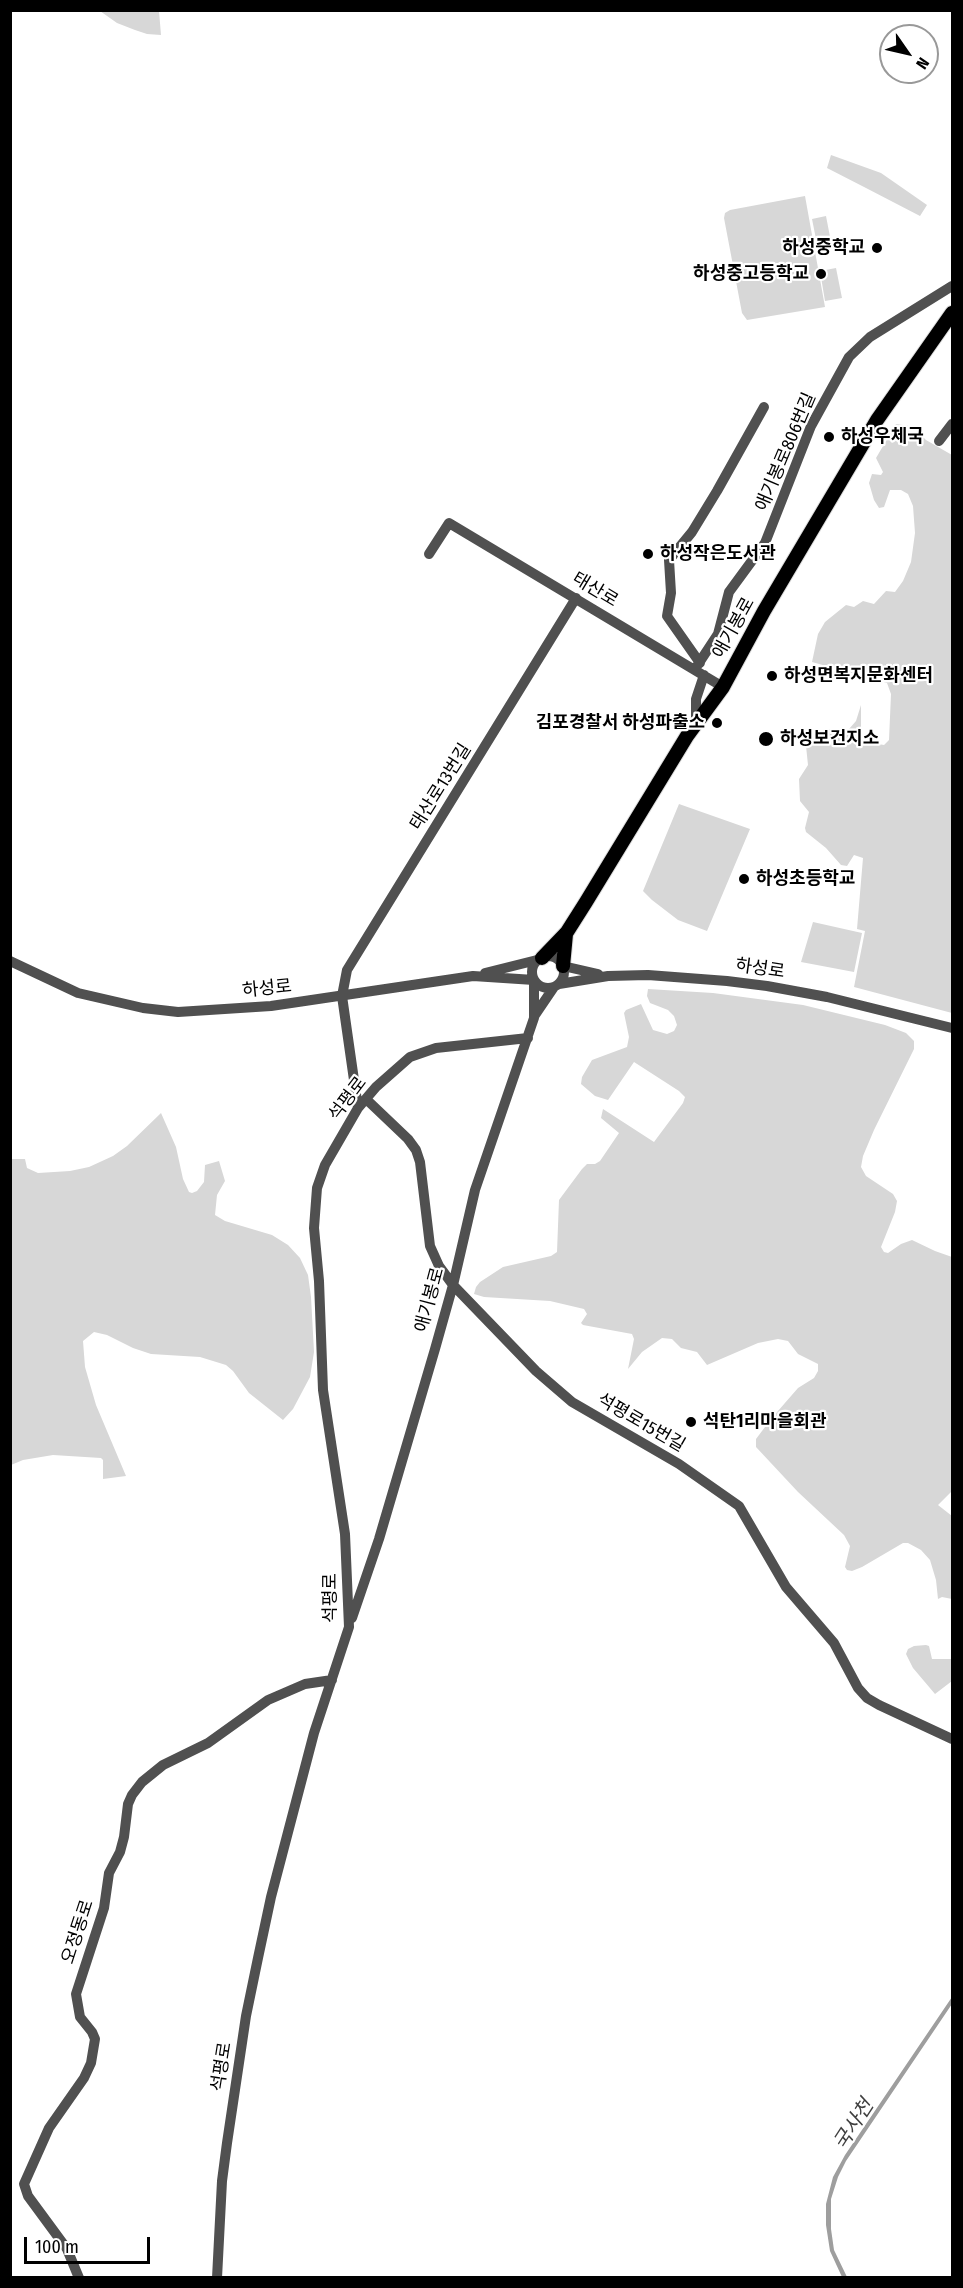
<!DOCTYPE html>
<meta charset="utf-8">
<style>
body{margin:0}
#map{position:relative;width:963px;height:2288px;overflow:hidden;background:#fff;font-family:"Fira Sans Condensed",sans-serif}
canvas{display:block}
.frame{position:absolute;inset:0;border:12px solid #000;pointer-events:none}
.north{position:absolute;left:879px;top:24px;width:60px;height:60px;box-sizing:border-box;background:#fff;border:2px solid #999;border-radius:50%;rotate:124deg;font-size:16px;font-weight:700;line-height:24px;text-align:center;color:#000}
.north::after{content:'';display:block;margin:auto;width:21px;height:27px;background:#000;clip-path:polygon(50% 0,100% 100%,50% 72%,0 100%)}
.scale{position:absolute;left:24px;top:2237px;width:126px;height:27px;box-sizing:border-box;border:3px solid #000;border-top:0;padding-left:8px;font-size:18px;line-height:21px;white-space:nowrap;color:#000;-webkit-text-stroke:4px #fff;paint-order:stroke}
</style>
<div id="map">
<canvas width="963" height="2288"></canvas>
<div class="frame"></div>
<div class="north">N</div>
<div class="scale">100 m</div>
</div>
<script>
const c = document.querySelector('canvas').getContext('2d');
c.lineJoin = 'round';
function paint(path, color) { c.fillStyle = color; c.fill(path, 'evenodd'); }
const shape = rows => new Path2D(rows.map(r => 'M' + r).join(''));
function strokePath(path, color, width, dash) { c.strokeStyle = color; c.lineWidth = width; c.lineCap = dash ? 'butt' : 'round'; c.setLineDash(dash || []); c.stroke(path); }
function drawText(font, color, halo, rows, align = 'center') {
  c.font = font + ' "Fira Sans Condensed","Noto Sans KR",sans-serif'; c.lineWidth = 4.5; c.setLineDash([]); c.textBaseline = 'middle'; c.strokeStyle = halo; c.fillStyle = color; for (const [text, x, y, turn = 0] of rows) {
    c.save(); c.translate(x, y); c.rotate((+turn || 0) * Math.PI / 180); c.textAlign = isNaN(turn) ? turn : align; if (halo) c.strokeText(text, 0, 0); c.fillText(text, 0, 0); c.restore();
  }
}
paint(shape([
 [100,11,159,11,161,35,147,34,135,30,117,23],
 [831,155,881,173,927,205,920,216,866,188,827,168],
 [805,196,825,307,747,320,742,313,724,218,725,213,730,210],
 [826,216,831,242,817,244,812,219],
 [836,268,842,298,825,301,820,271],
 [896,424,917,427,920,434,926,440,952,455,952,1013,854,987,865,931,857,929,863,858,854,855,847,866,841,865,826,848,806,832,805,828,809,812,800,801,799,779,808,765,806,746,807,741,810,738,819,740,822,738,826,729,849,729,856,721,861,705,861,735,863,740,866,742,884,745,889,740,891,694,887,683,812,662,818,634,825,622,846,605,854,607,863,601,874,604,886,591,895,592,903,581,911,562,915,533,913,506,908,494,901,490,890,490,884,507,879,508,874,500,869,483,872,474,881,475,883,472,876,458],
 [679,804,750,829,707,931,678,920,652,900,643,891],
 [813,922,862,933,854,972,801,962],
 [648,989,713,993,803,1005,885,1025,906,1033,914,1041,914,1049,874,1130,863,1156,861,1167,866,1176,893,1194,897,1201,895,1212,881,1247,884,1252,888,1253,901,1244,912,1240,935,1251,952,1257,952,1491,938,1505,952,1516,952,1599,942,1597,938,1599,936,1580,930,1560,921,1550,908,1543,903,1543,862,1567,852,1571,847,1570,845,1567,850,1546,844,1535,798,1492,756,1447,756,1439,771,1419,798,1388,814,1378,818,1371,818,1364,798,1354,788,1341,778,1339,758,1343,707,1365,697,1352,681,1348,672,1339,662,1338,642,1352,628,1369,634,1339,632,1334,583,1325,581,1323,587,1314,584,1309,550,1301,484,1297,474,1294,476,1287,480,1282,503,1267,551,1256,557,1252,559,1200,582,1169,587,1164,595,1164,600,1161,619,1133,601,1118,603,1109,654,1142,683,1103,685,1097,679,1091,634,1062,608,1100,595,1096,581,1084,582,1077,592,1060,627,1047,629,1037,624,1013,626,1010,641,1004,653,1030,667,1034,674,1031,677,1025,674,1016,668,1010,650,1003,647,996],
 [161,1113,176,1147,183,1179,189,1192,192,1193,197,1191,204,1182,205,1165,219,1161,225,1181,217,1195,215,1215,225,1221,272,1235,288,1245,300,1258,308,1275,311,1297,314,1352,310,1377,293,1409,283,1420,249,1393,233,1371,226,1365,200,1357,151,1354,133,1348,107,1335,94,1332,83,1341,85,1367,96,1405,126,1476,103,1479,103,1460,101,1458,53,1455,23,1460,11,1465,11,1159,25,1159,27,1168,38,1173,70,1171,89,1167,113,1156,127,1146],
 [926,1645,929,1646,932,1659,952,1659,952,1681,935,1694,913,1668,906,1654,908,1649,914,1646]
]), '#d7d7d7');
paint(shape([
 [952,1997,952,2004,846,2161,838,2177,831,2199,831,2229,834,2250,847,2277,842,2277,830,2251,826,2225,826,2204,833,2177,845,2155]
]), '#9e9e9e');
const major = shape([
 [542,958,567,932,586,902,687,736,723,687,764,611,877,420,952,313],
 [563,966,566,934]
]);
strokePath(major, '#dbdbdb', 16);
strokePath(shape([
 [939,441,952,424],
 [429,554,449,523,723,687],
 [700,663,667,616,671,593,669,560,692,532,717,491,764,407],
 [695,669,718,634,729,592,765,543,811,426,849,357,870,337,952,286],
 [696,723,696,699,704,675],
 '532 972a16 16 0 1 1 32 0a16 16 0 1 1-32 0Z',
 [10,961,78,993,143,1008,178,1012,271,1006,473,976,534,980,534,1018,475,1190,453,1285,435,1349,379,1539,352,1618],
 [563,966,598,974],
 [485,973,537,960],
 [559,984,608,976,648,975,727,981,767,986,827,997,952,1028],
 [535,1015,554,987],
 [366,1099,408,1139,416,1150,420,1162,430,1246,439,1266,453,1285,536,1371,572,1402,679,1464,739,1506,786,1587,834,1643,858,1688,867,1698,879,1705,952,1739],
 [358,1108,342,996,347,970,576,598],
 [79,2278,67,2249,28,2196,24,2184,49,2128,84,2078,91,2063,95,2039,92,2032,80,2017,76,1994,104,1908,109,1873,120,1852,124,1837,128,1804,132,1795,142,1782,163,1765,208,1743,268,1700,305,1684,332,1680],
 [217,2278,222,2181,227,2143,246,2016,258,1958,271,1897,314,1733,349,1627,345,1534,323,1390,319,1281,314,1228,317,1188,325,1165,358,1108,376,1087,410,1057,436,1048,528,1038]
]), '#505050', 10);
strokePath(major, '#000', 14);
for (const [x, y, r, color] of [
 [877,248,6,"#000"],
 [821,274,6,"#000"],
 [829,437,6,"#000"],
 [648,554,6,"#000"],
 [772,676,6,"#000"],
 [717,723,6,"#000"],
 [766,739,8,"#000"],
 [744,879,6,"#000"],
 [691,1422,6,"#000"]
]) { const dot = new Path2D(); dot.arc(x, y, r, 0, 2 * Math.PI); c.fillStyle = color; c.fill(dot); strokePath(dot, '#fff', 2); }
drawText('bold 18px', '#000', '#fff', [
 ["하성중학교",865,248,"right"],
 ["하성중고등학교",809,274,"right"],
 ["하성우체국",841,437],
 ["하성작은도서관",660,554],
 ["하성면복지문화센터",784,676],
 ["김포경찰서 하성파출소",705,723,"right"],
 ["하성보건지소",780,739],
 ["하성초등학교",756,879],
 ["석탄1리마을회관",703,1422]
], 'left');
drawText('18px', '#000', '#fff', [
 ["애기봉로806번길",786,452,-67],
 ["태산로",595,590,31],
 ["애기봉로",734,628,-61],
 ["태산로13번길",441,787,-58],
 ["하성로",760,969,8],
 ["하성로",267,989,-6],
 ["석평로",348,1099,-53],
 ["애기봉로",430,1300,-75],
 ["석평로15번길",641,1423,30],
 ["석평로",331,1598,-90],
 ["오정동로",78,1932,-72],
 ["석평로",222,2067,-81]
]);
drawText('italic 20px', '#3f3f3f', '#fff', [
 ["국사천",854,2125,-57]
]);
</script>
